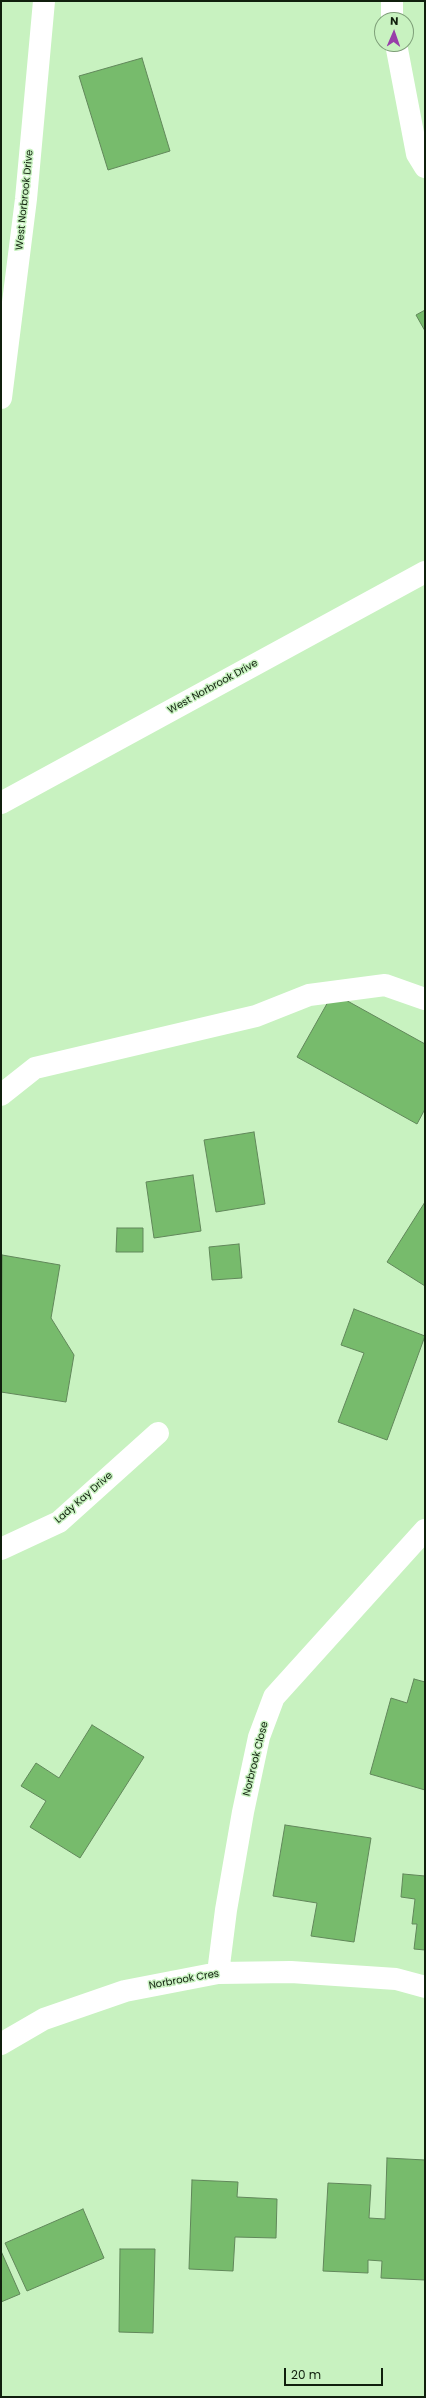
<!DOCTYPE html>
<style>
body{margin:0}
#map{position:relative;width:426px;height:2398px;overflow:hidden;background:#c8f2c0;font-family:Poppins,sans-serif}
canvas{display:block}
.frame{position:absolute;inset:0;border:2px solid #101f0d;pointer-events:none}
.north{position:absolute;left:374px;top:12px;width:40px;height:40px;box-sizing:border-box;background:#c8f2c0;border:1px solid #7e9e78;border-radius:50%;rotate:2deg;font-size:11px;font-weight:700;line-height:16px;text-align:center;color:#101f0d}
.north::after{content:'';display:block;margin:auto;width:14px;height:18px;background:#983ea9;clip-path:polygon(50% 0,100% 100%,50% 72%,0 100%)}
.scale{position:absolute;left:284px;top:2368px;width:99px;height:18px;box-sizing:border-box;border:2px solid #101f0d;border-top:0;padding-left:5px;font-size:12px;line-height:14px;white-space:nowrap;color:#101f0d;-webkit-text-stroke:3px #c8f2c0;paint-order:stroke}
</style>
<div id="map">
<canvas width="426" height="2398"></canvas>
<div class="frame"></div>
<div class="north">N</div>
<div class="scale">20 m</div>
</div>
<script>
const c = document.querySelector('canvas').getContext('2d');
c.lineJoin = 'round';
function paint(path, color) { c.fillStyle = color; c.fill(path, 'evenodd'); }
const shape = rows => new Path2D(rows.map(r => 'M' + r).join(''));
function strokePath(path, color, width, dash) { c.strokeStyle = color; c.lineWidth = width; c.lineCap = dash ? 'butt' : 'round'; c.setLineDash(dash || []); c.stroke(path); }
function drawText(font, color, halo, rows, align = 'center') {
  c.font = font + ' Poppins,sans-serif'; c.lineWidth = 3; c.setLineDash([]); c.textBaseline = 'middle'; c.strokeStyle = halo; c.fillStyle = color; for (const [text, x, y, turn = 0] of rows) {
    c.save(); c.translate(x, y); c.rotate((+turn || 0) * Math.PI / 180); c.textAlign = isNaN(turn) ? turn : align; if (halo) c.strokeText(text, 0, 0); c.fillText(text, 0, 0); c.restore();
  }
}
const building = shape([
 [142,58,170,151,108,170,79,76,142,58],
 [425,310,425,331,416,315,425,310],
 [333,993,425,1044,425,1109,417,1124,297,1057,333,993],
 [254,1132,265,1204,216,1212,204,1140,254,1132],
 [193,1175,201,1231,154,1238,146,1182,193,1175],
 [425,1202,425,1286,387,1262,425,1202],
 [117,1228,143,1228,143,1252,116,1252,117,1228],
 [239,1244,242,1278,212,1280,209,1247,239,1244],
 [2,1255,60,1265,51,1318,74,1355,66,1402,1,1392,2,1255],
 [354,1309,425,1336,387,1440,338,1422,364,1353,341,1345,354,1309],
 [414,1679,425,1682,425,1790,370,1774,391,1698,407,1703,414,1679],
 [92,1725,144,1757,80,1858,30,1827,46,1801,21,1786,36,1763,59,1778,92,1725],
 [285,1825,371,1838,354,1942,311,1936,317,1903,273,1896,285,1825],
 [403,1874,425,1876,425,1950,414,1949,417,1924,412,1924,415,1899,401,1897,403,1874],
 [387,2158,425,2160,425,2280,381,2278,382,2261,368,2260,368,2273,323,2271,328,2183,371,2185,369,2218,385,2219,387,2158],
 [192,2180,238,2182,237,2197,277,2199,276,2238,235,2237,233,2271,189,2269,192,2180],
 [83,2209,104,2258,27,2291,5,2243,83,2209],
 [120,2249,155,2249,153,2333,119,2332,120,2249],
 [1,2251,20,2294,1,2302,1,2251]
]);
paint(building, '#77bb6c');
strokePath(building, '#61875a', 1);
strokePath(shape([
 [392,1,392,20],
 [396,44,417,154,425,167],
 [1,398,26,199,44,1],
 [1,803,425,572],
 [1,1095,35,1068,256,1016,309,995,385,985,425,999],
 [1,1549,59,1522,158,1433],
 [218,1973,226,1910,243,1812,259,1737,274,1697,425,1530],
 [1,2044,44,2019,125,1991,218,1973,291,1972,396,1979,425,1987]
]), '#fff', 22);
drawText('10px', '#101f0d', '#c8f2c0', [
 ["West Norbrook Drive",25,200,-84],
 ["West Norbrook Drive",213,687,-29],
 ["Lady Kay Drive",84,1498,-41],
 ["Norbrook Close",256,1759,-76],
 ["Norbrook Cres",184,1980,-10]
]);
</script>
